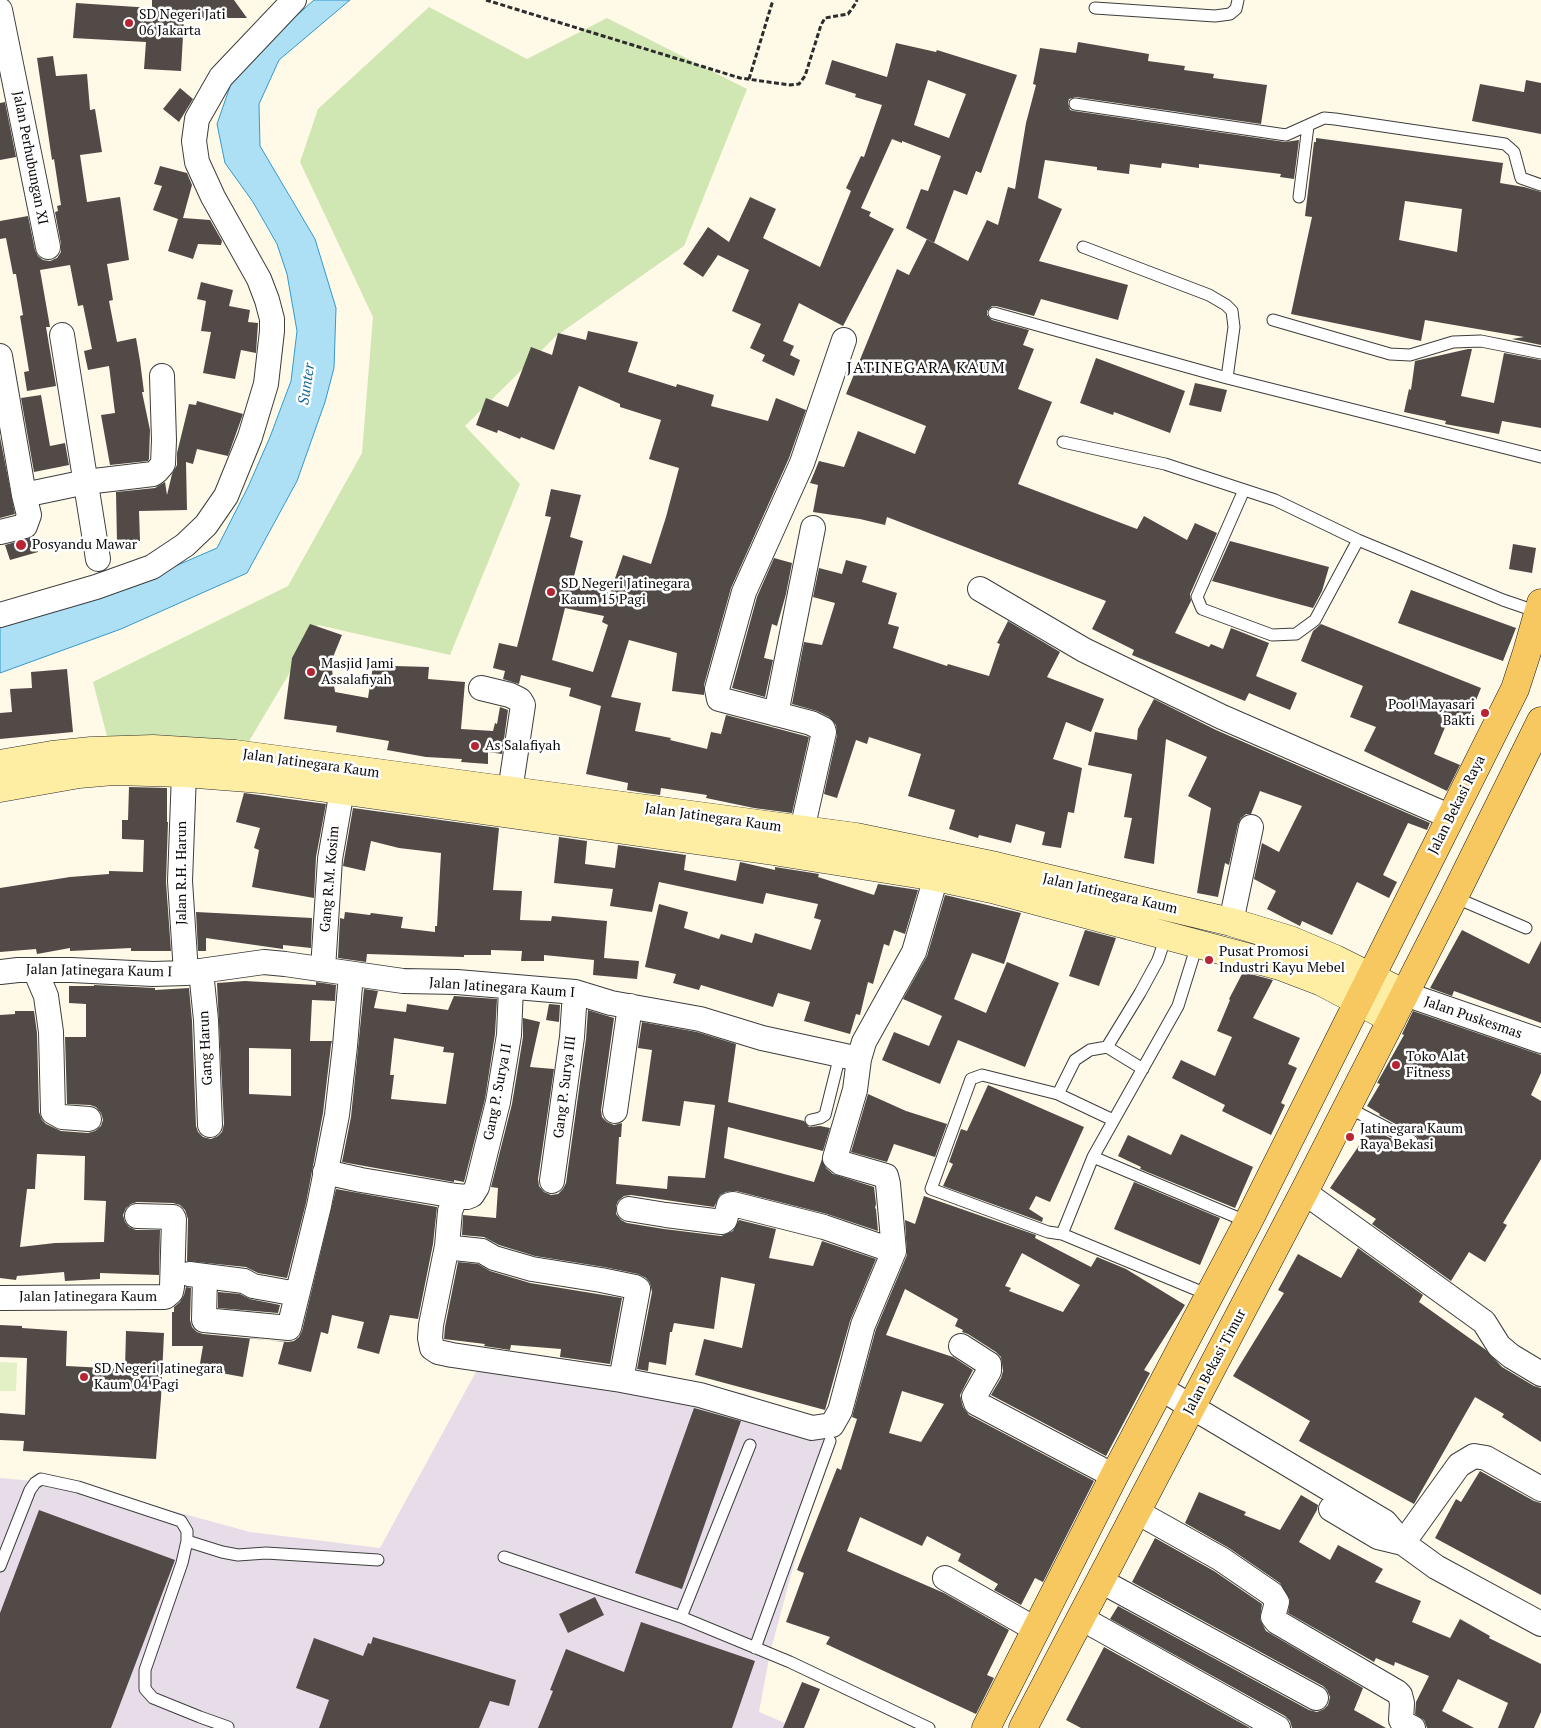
<!DOCTYPE html>
<style>
body{margin:0}
canvas{display:block;background:#fff9e7}
</style>
<canvas width="1541" height="1728"></canvas>
<script>
const c = document.querySelector('canvas').getContext('2d');
c.lineJoin = 'round';
function paint(path, color) { c.fillStyle = color; c.fill(path, 'evenodd'); }
const shape = rows => new Path2D(rows.map(r => 'M' + r).join(''));
function strokePath(path, color, width, dash) { c.strokeStyle = color; c.lineWidth = width; c.lineCap = dash ? 'butt' : 'round'; c.setLineDash(dash || []); c.stroke(path); }
function drawText(font, color, halo, rows, align = 'center') {
  c.font = font + ' "PT Serif",serif'; c.lineWidth = 5; c.setLineDash([]); c.textBaseline = 'middle'; c.strokeStyle = halo; c.fillStyle = color; for (const [text, x, y, turn = 0] of rows) {
    c.save(); c.translate(x, y); c.rotate((+turn || 0) * Math.PI / 180); c.textAlign = isNaN(turn) ? turn : align; if (halo) c.strokeText(text, 0, 0); c.fillText(text, 0, 0); c.restore();
  }
}
paint(shape([
 [484,1357,667,1378,747,1394,829,1435,770,1653,759,1712,797,1728,0,1728,0,1478,78,1485,250,1532,380,1548]
]), '#e7dde9');
paint(shape([
 [429,7,527,59,607,18,747,89,684,246,556,336,465,426,520,484,450,655,318,625,242,753,109,744,93,682,288,586,362,453,373,317,300,162,318,109]
]), '#d1e7b3');
paint(shape([
 [0,1362,17,1363,16,1391,0,1391]
]), '#e3efc4');
const water = shape([
 [314,0,350,0,279,60,259,104,260,146,315,239,336,308,334,368,325,402,297,481,247,573,121,629,0,673,0,621,111,594,217,548,248,487,270,437,291,381,297,331,287,274,277,244,253,202,225,163,217,124,233,78,265,44,314,0]
]);
paint(water, '#addff5');
strokePath(water, '#3599cb', 1);
paint(shape([
 [152,0,234,0,247,18,184,18,181,71,144,69,146,42,73,38,76,3,152,8],
 [1078,42,1149,54,1148,61,1185,66,1184,70,1214,74,1213,78,1267,85,1261,124,1076,97,1069,99,1068,103,1070,110,1074,111,1285,142,1299,140,1294,179,1280,177,1281,174,1199,164,1199,168,1162,163,1161,168,1130,164,1129,174,1097,170,1097,167,1045,160,1038,198,1062,209,1039,261,1128,285,1118,320,1041,299,1034,316,996,306,992,306,987,311,987,315,992,320,1029,330,1023,345,1034,349,1018,389,1052,402,1018,484,1137,529,1144,516,1187,540,1195,523,1217,533,1190,594,1191,601,1175,633,1209,647,1211,644,1223,649,1231,628,1269,643,1256,676,1297,693,1290,710,1249,693,1245,701,1132,655,1134,650,1092,629,1106,601,887,517,885,525,860,519,813,512,818,485,810,483,819,461,844,467,858,431,915,454,926,426,846,394,897,269,909,275,927,239,968,261,987,220,998,225,1008,187,1015,189,1026,123,1036,85,1033,84,1040,48,1076,53],
 [896,43,936,52,937,50,1017,75,981,173,976,171,967,195,954,190,934,243,906,228,921,189,928,191,941,156,902,141,902,143,892,139,861,208,871,212,869,216,894,229,843,326,799,303,783,341,794,346,790,355,800,360,794,376,762,361,765,355,750,348,761,324,732,311,749,270,718,255,703,277,683,264,708,227,729,242,750,197,776,209,763,238,820,267,851,191,846,188,861,156,864,157,882,105,855,97,856,94,825,84,832,60,887,77],
 [928,80,966,94,949,138,914,125],
 [53,56,56,76,87,74,90,110,95,109,102,152,80,155,87,202,120,197,129,260,107,264,113,300,109,301,117,342,136,338,140,361,144,392,142,392,150,430,149,459,148,461,110,465,101,415,115,413,109,366,88,370,84,351,92,349,83,305,78,306,70,265,40,270,50,327,46,327,56,386,27,391,24,372,29,371,20,316,23,315,16,274,13,274,6,238,0,239,0,221,28,216,35,250,38,256,43,260,50,261,57,258,61,252,61,244,55,212,58,211,57,206,61,205,54,159,52,160,37,58],
 [1526,80,1541,83,1541,134,1472,121,1480,84,1524,92],
 [180,88,193,99,179,122,163,109],
 [5,102,16,157,0,160,0,103],
 [1316,138,1503,163,1500,183,1524,187,1541,192,1541,345,1512,339,1524,337,1425,320,1421,341,1291,314,1312,217,1305,216,1314,142,1316,142],
 [1405,201,1462,209,1457,252,1399,240],
 [160,166,187,173,192,185,183,218,210,220,222,241,221,245,198,244,193,259,168,251,178,219,153,210,162,186,154,184],
 [201,282,233,290,229,306,250,310,248,322,258,323,256,353,241,350,235,379,203,373,211,332,201,331,206,301,197,299],
 [588,331,638,342,628,372,676,387,677,384,714,395,711,406,768,421,776,398,806,410,789,458,731,588,704,685,704,695,672,691,677,653,629,640,611,697,641,703,635,731,671,738,670,740,707,749,711,732,721,734,726,715,809,737,792,813,754,808,706,798,707,795,661,788,660,795,645,793,627,790,628,783,586,774,601,706,569,696,571,688,521,675,519,684,503,679,505,671,493,668,499,643,517,647,551,517,545,516,551,489,581,495,570,537,583,541,572,584,610,593,623,555,651,564,666,517,679,468,649,459,661,420,620,407,620,404,579,386,554,450,521,437,520,439,498,430,497,433,476,425,486,398,508,407,531,347,552,355,558,333,586,340],
 [565,608,604,616,602,622,608,625,593,672,552,660],
 [1468,349,1472,349,1461,396,1494,403,1504,353,1541,360,1541,428,1502,421,1499,434,1445,424,1446,421,1404,412,1409,389,1411,390,1415,361],
 [1096,358,1185,391,1170,433,1114,412,1113,415,1080,403],
 [1195,383,1227,390,1221,412,1189,405],
 [41,395,50,446,65,443,69,465,34,472,21,398],
 [197,401,243,414,228,456,197,449,193,464,186,462,187,510,139,511,140,541,117,542,116,492,155,488,165,482,167,495,172,474,177,465,177,453,189,404,196,405],
 [0,437,15,514,0,518],
 [33,537,38,552,10,560,5,545],
 [1230,541,1329,567,1322,591,1313,608,1212,581],
 [1513,544,1536,548,1532,573,1509,569],
 [774,558,792,563,786,594,777,626,772,624,764,658,773,660,765,697,732,688,757,597],
 [846,560,867,566,862,582,897,593,888,624,899,627,893,648,947,666,948,664,989,676,1000,644,997,643,1008,621,1060,652,1047,677,1104,699,1091,732,1066,722,1053,759,1082,768,1074,813,1068,812,1061,848,1042,845,1045,832,1016,824,1011,843,979,835,978,838,949,829,955,810,908,796,921,754,869,737,867,744,856,740,837,798,824,794,837,735,836,725,829,717,817,711,792,704,804,642,822,645,835,603,813,597,819,568,842,574],
 [1411,590,1516,628,1503,661,1398,623],
 [310,624,342,635,331,662,335,692,368,698,374,659,394,662,394,666,429,667,428,679,465,682,461,729,493,731,495,723,497,724,500,707,508,710,502,754,488,752,488,764,461,762,462,759,426,757,387,750,389,741,336,732,337,726,284,719,292,658],
 [1321,624,1481,688,1465,727,1448,720,1434,754,1460,765,1447,791,1364,751,1376,727,1350,717,1363,686,1301,661,1313,631],
 [67,669,73,732,0,739,0,713,12,712,10,689,32,688,31,672],
 [1154,699,1216,730,1430,823,1427,830,1408,823,1383,875,1397,882,1389,898,1357,882,1332,935,1302,921,1300,926,1267,909,1276,891,1254,879,1262,843,1279,852,1302,806,1260,791,1251,814,1246,814,1241,818,1238,824,1229,865,1225,863,1218,897,1197,893,1211,808,1188,796,1207,757,1166,739,1154,864,1124,858,1132,818,1124,817,1132,774,1088,765,1095,732,1137,740,1138,729],
 [129,787,167,788,167,822,168,822,166,882,171,951,131,951,131,948,70,951,70,948,37,954,36,949,0,952,0,888,70,877,109,874,109,871,143,872,144,840,122,839,122,820,128,820],
 [244,793,326,804,316,857,314,898,252,887,259,850,254,848,260,828,236,822],
 [353,808,499,828,493,890,522,891,520,920,551,921,552,916,607,921,604,958,639,961,637,979,593,975,594,960,544,955,544,961,521,961,522,951,491,950,491,955,464,955,464,957,367,954,366,962,338,958,340,918,344,919,345,912,370,915,371,913,403,917,401,928,435,932,435,926,437,926,441,853,399,848,371,841,365,871,343,866],
 [559,837,587,841,585,864,615,868,618,845,686,855,684,870,736,881,740,862,775,870,775,867,819,874,818,877,874,895,878,884,918,890,905,934,894,930,889,946,884,944,873,984,868,982,860,1015,856,1014,850,1034,804,1021,810,1002,778,993,773,1007,701,985,699,990,673,983,676,974,645,967,659,904,688,912,684,928,719,939,721,934,752,943,755,933,811,950,821,920,814,918,818,904,766,893,763,904,659,882,652,912,610,906,613,889,554,883],
 [945,895,1021,913,1004,964,972,953,954,999,986,1013,1007,962,1059,983,1025,1067,958,1040,940,1084,882,1060,894,1032,929,1046,942,1016,903,999,927,956],
 [196,912,312,918,311,948,283,945,283,949,206,938,206,951,198,951],
 [1085,930,1116,938,1099,986,1069,976],
 [1462,930,1529,964,1541,941,1541,1023,1454,991,1452,996,1430,988],
 [1243,972,1273,980,1253,1018,1300,1038,1288,1064,1297,1068,1281,1103,1285,1105,1271,1135,1222,1111,1225,1105,1172,1078,1181,1060,1215,1076,1232,1037,1217,1031,1230,1000,1229,999],
 [245,981,316,985,316,982,336,985,335,1001,312,1000,310,1041,332,1041,331,1045,323,1113,306,1203,287,1278,258,1273,246,1267,187,1261,188,1219,185,1210,180,1205,173,1203,137,1202,131,1204,126,1208,123,1215,125,1222,129,1227,136,1230,160,1230,159,1275,100,1273,100,1279,65,1281,64,1272,17,1276,16,1280,0,1278,0,1015,15,1014,15,1011,34,1011,37,1033,39,1112,42,1120,46,1124,61,1131,88,1133,95,1131,101,1126,103,1120,101,1113,96,1107,90,1105,67,1104,65,1037,86,1037,86,1004,69,1003,69,986,94,986,94,985,155,988,155,990,189,988,192,1021,196,1126,198,1132,203,1137,211,1139,218,1136,222,1132,224,1124,217,983],
 [249,1048,291,1049,291,1096,249,1094],
 [37,1154,85,1156,84,1200,106,1201,104,1242,55,1243,20,1247,27,1189,35,1189],
 [364,989,378,991,374,1008,406,1012,407,1004,448,1010,454,996,497,999,495,1034,485,1099,464,1182,454,1180,454,1182,342,1162,351,1117],
 [394,1038,444,1047,443,1052,454,1053,446,1104,391,1099,394,1075,390,1075],
 [549,1004,560,1005,559,1022,546,1020],
 [588,1010,614,1018,601,1110,602,1117,607,1122,614,1125,622,1123,621,1137,619,1137,616,1184,667,1189,668,1176,705,1178,715,1105,684,1101,680,1126,642,1121,652,1050,638,1048,642,1022,697,1032,736,1044,728,1102,804,1121,809,1127,820,1126,830,1128,823,1151,728,1127,724,1158,814,1182,822,1159,826,1168,833,1174,874,1187,876,1204,875,1208,876,1209,878,1231,827,1214,736,1191,726,1192,720,1195,714,1207,631,1195,624,1196,618,1201,616,1206,616,1214,621,1220,627,1223,664,1229,721,1236,733,1231,739,1220,776,1229,769,1258,813,1266,822,1241,876,1259,850,1321,825,1410,695,1375,704,1339,742,1348,755,1284,721,1277,714,1329,674,1323,672,1332,670,1332,666,1365,649,1362,648,1371,637,1369,652,1292,650,1283,646,1278,638,1274,604,1267,535,1256,499,1245,484,1237,462,1235,463,1215,496,1218,498,1188,491,1187,512,1104,523,1037,523,1018,540,1022,530,1067,554,1069,538,1179,539,1186,544,1192,551,1195,558,1194,563,1189,566,1183,586,1039],
 [1413,1011,1541,1055,1541,1073,1531,1095,1541,1101,1541,1159,1503,1223,1507,1225,1485,1262,1469,1252,1451,1281,1372,1224,1376,1219,1330,1188,1371,1128,1409,1148,1416,1148,1419,1144,1419,1140,1416,1135,1379,1115,1380,1114,1367,1106,1380,1084,1377,1083,1404,1035,1402,1034],
 [988,1085,1084,1127,1050,1202,1036,1196,1029,1209,1043,1218,1042,1222,943,1186,953,1164,949,1162,961,1129,967,1131],
 [868,1094,906,1111,947,1124,935,1157,894,1144,887,1162,851,1152],
 [1181,1134,1253,1167,1235,1208,1140,1169,1141,1167,1118,1156,1128,1135,1171,1155],
 [1134,1182,1220,1218,1200,1265,1114,1229],
 [336,1189,437,1207,433,1244,418,1319,390,1315,379,1354,357,1348,364,1322,332,1315,328,1334,321,1332,311,1372,278,1364,284,1342,250,1338,243,1377,199,1369,203,1346,172,1346,172,1312,174,1312,174,1307,180,1302,184,1295,186,1287,191,1288,190,1320,192,1327,197,1332,203,1334,288,1342,294,1341,299,1337,302,1331],
 [924,1196,1036,1235,1035,1238,1091,1267,1097,1257,1126,1269,1185,1305,1144,1370,1150,1373,1106,1456,991,1395,1001,1378,1003,1371,1001,1357,996,1352,968,1334,962,1332,963,1330,955,1326,958,1319,905,1289,886,1335,953,1357,973,1370,960,1395,963,1407,969,1415,1094,1481,1043,1582,1035,1578,1021,1605,994,1590,998,1584,958,1561,961,1554,927,1536,922,1546,860,1517,847,1551,944,1593,1009,1630,987,1675,994,1678,976,1714,826,1644,830,1637,786,1622,804,1573,797,1570,837,1468,841,1470,857,1419,852,1417,876,1329,907,1255,905,1220,915,1224],
 [1022,1253,1080,1285,1063,1312,1009,1291,1011,1288,1005,1286],
 [902,1391,944,1404,921,1442,889,1433],
 [1358,1248,1423,1295,1419,1302,1486,1350,1502,1367,1534,1386,1541,1388,1541,1442,1502,1417,1504,1414,1475,1397,1414,1504,1299,1441,1310,1421,1233,1376,1284,1293,1278,1290,1298,1254,1341,1278],
 [458,1262,478,1264,490,1271,530,1283,622,1298,610,1364,560,1357,561,1349,511,1345,510,1350,484,1346,485,1344,444,1339,445,1327],
 [218,1292,240,1294,250,1299,280,1305,278,1313,218,1308],
 [0,1325,22,1326,22,1328,67,1331,66,1366,125,1369,126,1331,164,1333,161,1398,156,1459,23,1451,24,1441,0,1440,0,1413,25,1415,27,1358,0,1357],
 [694,1408,741,1421,682,1589,635,1573],
 [1480,1471,1534,1501,1541,1503,1541,1595,1435,1538,1456,1499,1461,1502],
 [1199,1492,1246,1512,1244,1515,1280,1530,1301,1495,1318,1505,1317,1510,1299,1542,1330,1560,1338,1545,1383,1569,1375,1582,1421,1601,1412,1622,1450,1638,1460,1619,1490,1636,1489,1638,1541,1664,1541,1712,1534,1728,1498,1728,1508,1703,1458,1679,1442,1711,1474,1728,1427,1728,1424,1720,1415,1714,1416,1702,1429,1676,1395,1662,1394,1666,1376,1658,1374,1662,1288,1613,1290,1600,1280,1583,1229,1548,1185,1523],
 [39,1510,175,1560,111,1728,0,1728,0,1613],
 [1155,1538,1214,1571,1262,1604,1260,1619,1266,1631,1363,1688,1354,1710,1386,1728,1292,1728,1290,1721,1285,1716,1110,1619,1118,1606,1309,1710,1317,1712,1324,1709,1328,1705,1330,1697,1327,1690,1323,1686,1132,1582],
 [595,1597,604,1615,568,1633,559,1614],
 [641,1622,755,1661,732,1728,538,1728,553,1691,550,1690,566,1649,624,1672],
 [373,1637,516,1680,509,1706,490,1701,479,1728,319,1728,329,1700,296,1688,314,1638,363,1656,368,1643,371,1644],
 [1104,1647,1250,1728,1081,1728,1066,1720],
 [802,1682,820,1689,804,1728,783,1728]
]), '#524a47');
const lane = shape([
 [1095,8,1215,16,1230,14,1236,9,1238,0],
 [1075,104,1286,135,1324,118,1335,119,1505,144,1514,152,1521,178,1541,185],
 [1299,197,1308,126],
 [1083,247,1209,295,1226,305,1232,311,1234,327,1227,378],
 [994,313,1227,378,1541,457],
 [1273,320,1390,354,1410,355,1453,342,1481,341,1541,353],
 [1063,442,1165,464,1275,500,1358,540,1503,600,1538,612],
 [1244,490,1197,597,1202,609,1272,635,1296,634,1315,620,1358,540],
 [1454,897,1526,928],
 [1197,945,1178,1006,1093,1157,1062,1234,1209,1295],
 [1107,1047,1090,1050,1075,1060,1058,1094,1113,1120],
 [1143,1069,1107,1047,1140,993,1158,960,1166,936],
 [1058,1094,982,1075,971,1079,931,1189,1048,1232,1062,1234],
 [1347,1107,1412,1141],
 [811,1120,820,1118,825,1115,840,1055],
 [1093,1157,1248,1222],
 [187,1541,222,1552,238,1555,266,1553,378,1560],
 [504,1557,681,1617,790,1662,929,1728],
 [0,1566,30,1490,35,1483,41,1479,78,1487,181,1521,187,1531,187,1541,182,1563,145,1670,145,1689,153,1698,200,1717,228,1727,227,1728],
 [681,1617,750,1445],
 [755,1648,830,1441]
]);
const street = shape([
 [0,10,48,247],
 [62,335,98,559],
 [0,356,24,495],
 [0,532,25,526,29,515,24,495,86,482,153,474,157,471,163,464,164,440,162,376],
 [980,589,1084,650,1222,717,1451,817],
 [0,615,96,587,152,567,185,545,206,525,226,496,250,437,266,384,272,331,272,319,267,300,259,279,213,197,197,162,194,141,197,119,221,77,294,0],
 [481,688,510,695,520,700,523,705,510,791],
 [776,714,813,528],
 [184,773,180,881,186,973],
 [802,830,824,732,823,729,811,723,719,699,717,689,744,592,802,463,844,340],
 [1231,922,1251,827],
 [323,969,330,859,342,790],
 [35,970,46,996,51,1032,53,1112,62,1117,89,1119],
 [201,971,206,1020,210,1125],
 [0,972,18,970,71,970,153,974,186,973,264,962,285,964,403,981,457,982,575,992,611,1003,700,1019,762,1038,859,1059],
 [1405,994,1541,1041],
 [615,1111,630,1006],
 [325,1172,361,1180,456,1196,467,1197,472,1195,477,1187,498,1102,509,1035,511,987],
 [552,1181,572,1037,575,992],
 [1304,1192,1484,1322,1499,1346,1511,1356,1541,1374],
 [456,1196,450,1211,447,1246,454,1248,482,1251,494,1258,532,1269,601,1280,635,1287,638,1289,621,1380,700,1395,812,1428,832,1425,840,1411,863,1325,894,1251,888,1184,886,1176,841,1163,835,1158,855,1090,859,1059,864,1042,914,952,936,877],
 [629,1209,666,1215,722,1222,725,1220,729,1205,733,1204,824,1227,894,1251],
 [447,1246,431,1325,430,1338,432,1348,438,1352,452,1355,621,1380],
 [189,1274,244,1281,253,1286,297,1294],
 [205,1276,204,1320,289,1328,319,1206,337,1115,345,1046,351,974],
 [0,1298,165,1297,171,1292,172,1287,174,1219,173,1217,137,1216],
 [961,1346,989,1364,989,1371,974,1397,976,1403,1114,1476],
 [1160,1388,1385,1522,1403,1543,1436,1567,1541,1624],
 [1331,1509,1378,1537,1403,1543],
 [1137,1512,1221,1559,1272,1594,1277,1602,1273,1617,1277,1622,1397,1692,1400,1695,1402,1703,1401,1720,1403,1723,1413,1728],
 [1403,1543,1459,1465,1474,1456,1486,1458,1541,1489],
 [945,1578,1035,1629],
 [1101,1581,1316,1698],
 [1081,1618,1278,1728]
]);
const secondary = shape([
 [0,764,52,755,91,751,153,749,235,754,856,837,996,866,1231,922,1290,940,1335,959,1405,994],
 [0,788,79,774,113,771,184,773,261,779,773,851,936,877,992,889,1280,966,1322,982,1392,1019]
]);
const primary = shape([
 [986,1728,1114,1476,1248,1222,1515,689,1527,652,1541,603],
 [1023,1728,1304,1192,1454,897,1541,721]
]);
strokePath(lane, '#3d3d3d', 13);
strokePath(street, '#3d3d3d', 26);
strokePath(secondary, '#2c2c2c', 29);
strokePath(primary, '#1b1b1b', 29);
strokePath(shape([
 [486,0,740,78,790,85,799,84,805,76,821,25,825,18,848,14,856,3,857,0],
 [749,79,773,0]
]), '#2c2c2c', 3, [5, 2.5]);
strokePath(lane, '#fff', 11);
strokePath(street, '#fff', 24);
strokePath(secondary, '#feeea3', 28);
strokePath(primary, '#f7c85f', 28);
for (const [x, y, r, color] of [
 [129,23,5,"#b72535"],
 [21,545,6,"#b72535"],
 [551,592,5,"#b72535"],
 [311,672,5,"#b72535"],
 [1485,713,5,"#b72535"],
 [475,746,5,"#b72535"],
 [1209,960,5,"#b72535"],
 [1396,1065,5,"#b72535"],
 [1350,1137,5,"#b72535"],
 [84,1377,5,"#b72535"]
]) { const dot = new Path2D(); dot.arc(x, y, r, 0, 2 * Math.PI); c.fillStyle = color; c.fill(dot); strokePath(dot, '#fff', 2); }
drawText('14px', '#0a0a0a', '#fff', [
 ["SD Negeri Jati",139,15],
 ["06 Jakarta",139,31],
 ["Posyandu Mawar",32,545],
 ["SD Negeri Jatinegara",561,584],
 ["Kaum 15 Pagi",561,600],
 ["Masjid Jami",321,664],
 ["Assalafiyah",321,680],
 ["Pool Mayasari",1475,705,"right"],
 ["Bakti",1475,721,"right"],
 ["As Salafiyah",485,746],
 ["Pusat Promosi",1219,952],
 ["Industri Kayu Mebel",1219,968],
 ["Toko Alat",1406,1057],
 ["Fitness",1406,1073],
 ["Jatinegara Kaum",1360,1129],
 ["Raya Bekasi",1360,1145],
 ["SD Negeri Jatinegara",94,1369],
 ["Kaum 04 Pagi",94,1385]
], 'left');
drawText('14px', '#0a0a0a', '#fff', [
 ["Jalan Perhubungan XI",30,158,79],
 ["Jalan Jatinegara Kaum",311,764,8],
 ["Jalan Bekasi Raya",1457,805,-63],
 ["Jalan Jatinegara Kaum",713,818,8],
 ["Jalan R.H. Harun",182,873,-90],
 ["Gang R.M. Kosim",330,879,-85],
 ["Jalan Jatinegara Kaum",1110,894,13],
 ["Jalan Jatinegara Kaum I",99,971,1],
 ["Jalan Jatinegara Kaum I",502,988,4],
 ["Jalan Puskesmas",1473,1018,19],
 ["Gang Harun",206,1048,-93],
 ["Gang P. Surya III",565,1087,-83],
 ["Gang P. Surya II",498,1092,-79],
 ["Jalan Jatinegara Kaum",88,1297],
 ["Jalan Bekasi Timur",1215,1362,-62]
]);
drawText('italic 15px', '#166899', '#fff', [
 ["Sunter",307,384,-81]
]);
c.letterSpacing = '1px';
drawText('16px', '#0a0a0a', '#fff', [
 ["JATINEGARA KAUM",926,368]
]);
c.letterSpacing = '0px';
</script>
